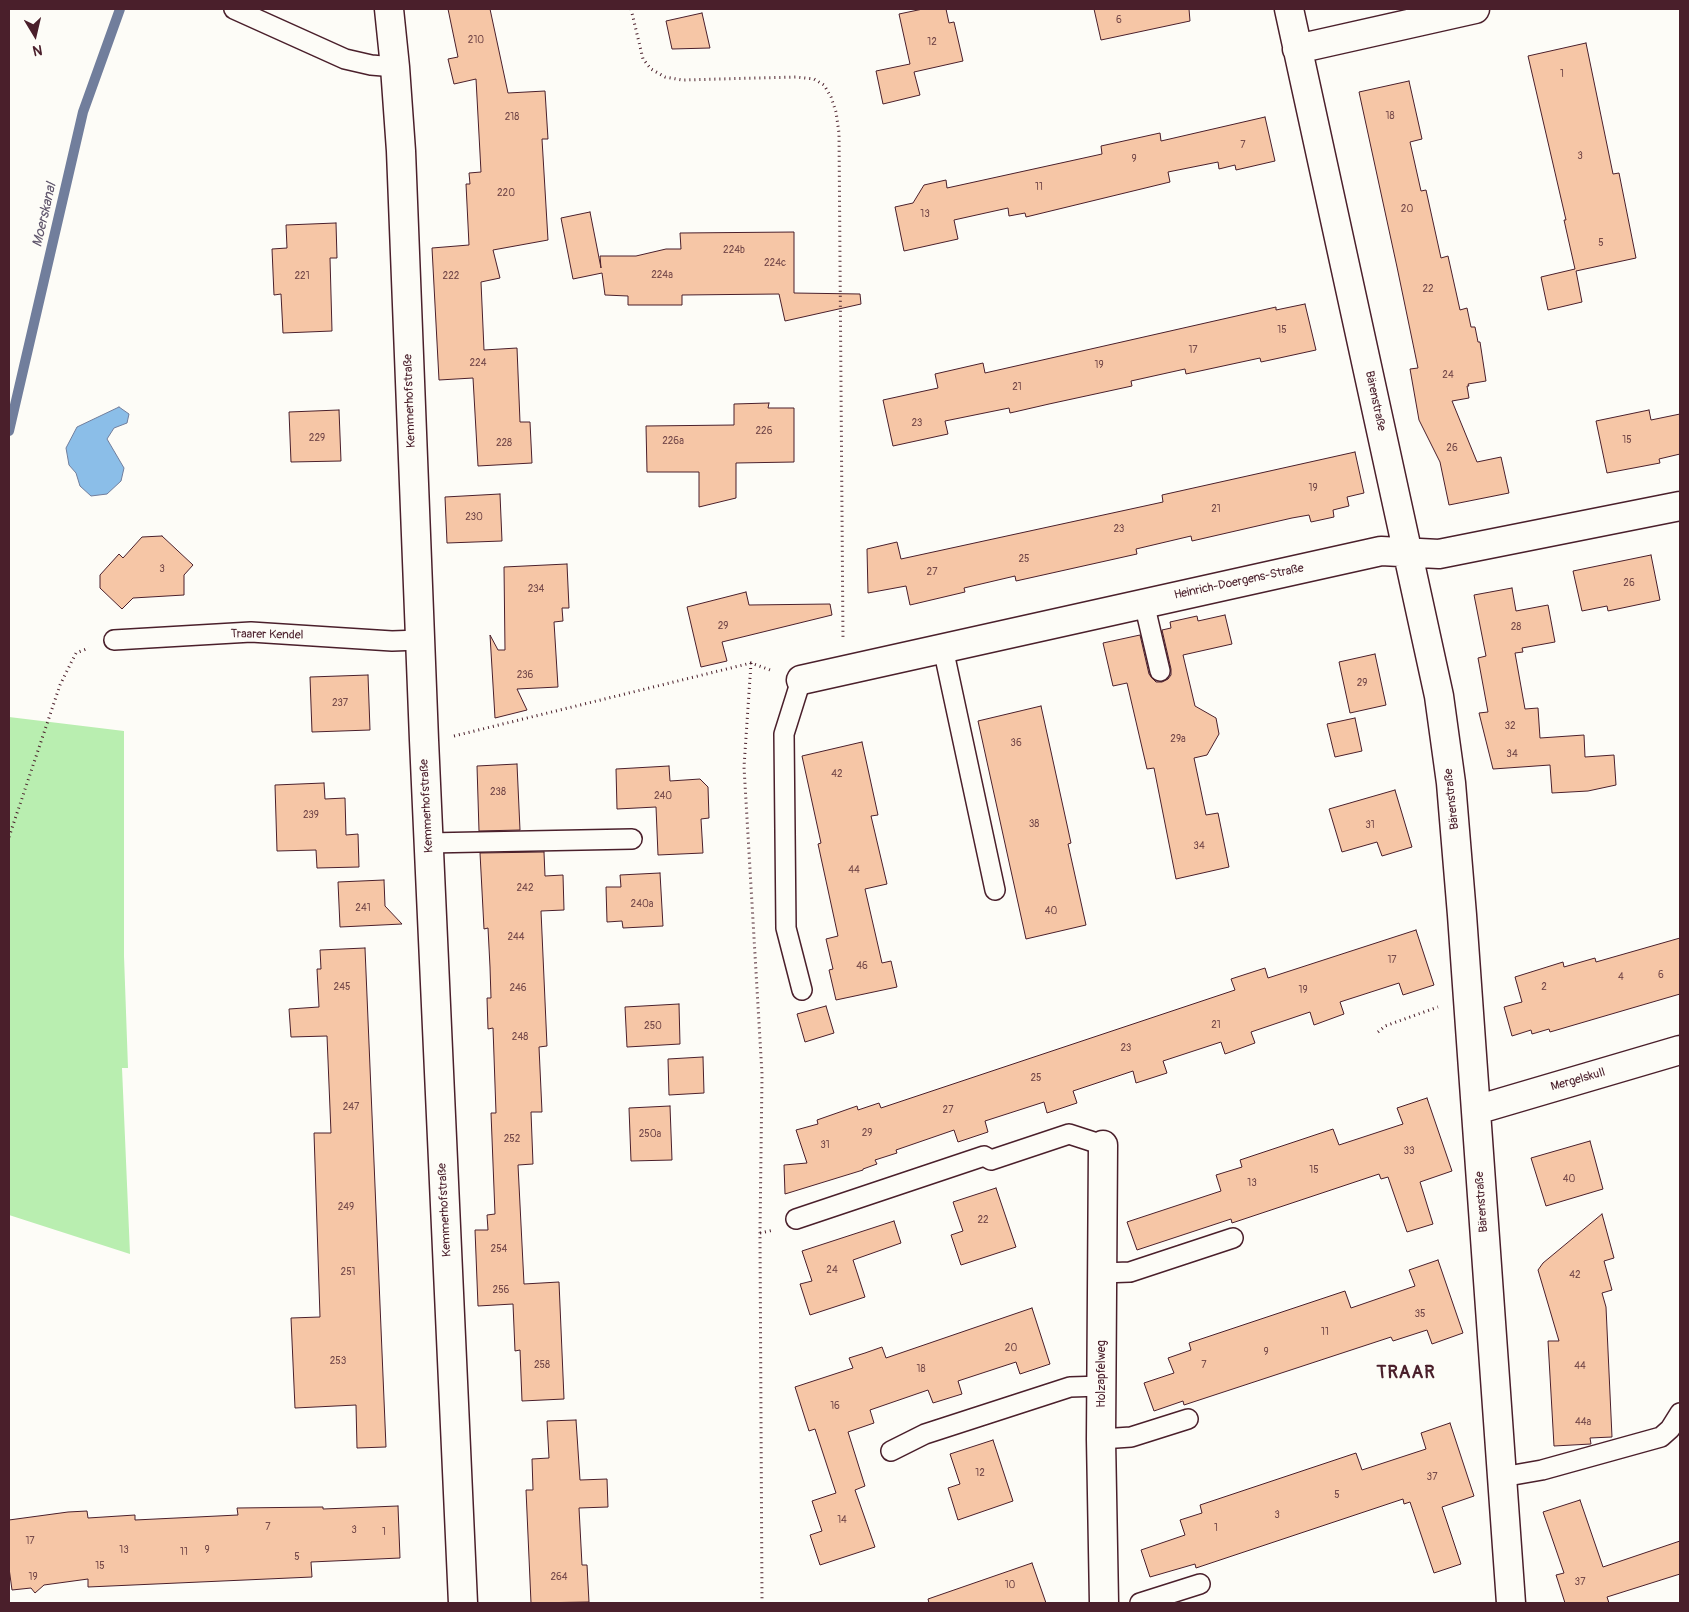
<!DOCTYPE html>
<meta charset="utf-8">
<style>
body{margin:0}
#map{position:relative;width:1689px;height:1612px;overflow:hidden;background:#fdfcf7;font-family:Pangolin,sans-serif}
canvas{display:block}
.frame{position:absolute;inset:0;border:10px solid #4a1f2b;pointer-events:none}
.north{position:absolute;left:10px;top:10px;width:50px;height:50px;-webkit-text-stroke:4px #fdfcf7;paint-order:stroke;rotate:171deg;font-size:14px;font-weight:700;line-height:20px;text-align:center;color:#4a1f2b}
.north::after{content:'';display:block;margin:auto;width:18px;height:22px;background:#4a1f2b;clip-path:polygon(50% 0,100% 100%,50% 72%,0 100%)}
</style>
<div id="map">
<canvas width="1689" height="1612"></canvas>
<div class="frame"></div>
<div class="north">N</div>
</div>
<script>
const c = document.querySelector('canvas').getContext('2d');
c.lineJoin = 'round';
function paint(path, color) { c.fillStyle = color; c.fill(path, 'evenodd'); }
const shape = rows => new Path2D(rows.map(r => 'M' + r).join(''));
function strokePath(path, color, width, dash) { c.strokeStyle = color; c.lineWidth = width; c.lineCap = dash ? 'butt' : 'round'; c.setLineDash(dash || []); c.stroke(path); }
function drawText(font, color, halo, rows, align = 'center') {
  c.font = font + ' Pangolin,sans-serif'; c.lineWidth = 4.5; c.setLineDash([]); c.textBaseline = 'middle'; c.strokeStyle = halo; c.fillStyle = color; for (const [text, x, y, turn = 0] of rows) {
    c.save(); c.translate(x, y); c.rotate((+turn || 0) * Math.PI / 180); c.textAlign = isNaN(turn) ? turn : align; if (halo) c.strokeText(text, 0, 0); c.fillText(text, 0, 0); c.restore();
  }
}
paint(shape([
 [9,717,124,731,124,956,128,1068,122,1068,130,1254,9,1215]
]), '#b9eeb0');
const water = shape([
 [119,407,129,414,127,423,114,428,107,439,124,468,121,481,107,494,91,496,80,486,76,473,69,465,66,448,77,427,119,407]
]);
paint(water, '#8bbee8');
strokePath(water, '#717e9c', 1);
strokePath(shape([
 [9,431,83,112,120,9]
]), '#717e9c', 10);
const building = shape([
 [448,9,490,9,508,93,545,91,548,139,542,139,548,240,493,250,500,278,481,282,484,350,517,348,520,422,530,422,532,463,478,466,473,378,439,380,432,248,469,245,466,184,470,184,469,173,481,172,476,79,454,84,448,59,458,57,448,9],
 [923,9,946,9,949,23,954,22,963,61,914,72,920,95,883,104,876,71,910,64,899,14,923,9],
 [1094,9,1189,9,1190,21,1101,40,1094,9],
 [702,13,710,48,672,49,666,21,702,13],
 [1586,43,1613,174,1619,173,1636,258,1576,271,1582,302,1548,310,1541,277,1575,269,1564,220,1566,220,1528,56,1586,43],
 [1409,81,1422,139,1410,142,1421,191,1426,190,1441,258,1448,256,1460,310,1467,308,1471,327,1475,327,1478,342,1480,342,1486,381,1468,384,1469,386,1467,386,1469,398,1452,401,1477,462,1501,457,1509,493,1449,505,1440,462,1419,420,1410,369,1418,368,1397,267,1359,92,1409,81],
 [1265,117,1275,161,1236,170,1235,165,1219,169,1218,162,1168,172,1170,182,1026,217,1025,213,1009,216,1008,208,954,220,958,239,904,251,895,207,913,203,924,185,946,180,947,188,1102,154,1101,146,1160,133,1161,141,1265,117],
 [590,212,601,268,600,256,636,256,666,249,681,249,680,233,794,232,794,293,860,294,861,304,785,321,779,294,682,295,682,305,628,305,628,296,605,295,602,273,573,279,561,218,590,212],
 [336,223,337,258,330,258,332,331,283,333,281,294,274,295,272,249,287,248,286,225,336,223],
 [1305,304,1316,350,1261,362,1260,358,1186,374,1185,369,1131,381,1132,386,1049,404,1010,413,1009,408,945,421,948,434,893,446,883,400,938,388,935,374,983,363,985,373,1276,307,1276,310,1305,304],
 [769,403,768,408,794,408,794,462,736,463,736,498,699,507,699,472,647,472,646,426,734,425,734,404,769,403],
 [339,410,341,461,291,462,289,412,339,410],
 [1649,410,1651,420,1680,414,1680,454,1659,459,1660,463,1607,473,1596,421,1649,410],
 [1355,452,1364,493,1347,497,1349,506,1333,510,1334,517,1311,522,1309,515,1292,518,1192,541,1191,536,1136,549,1137,554,1016,581,1015,576,964,588,965,592,910,605,906,586,868,593,867,549,897,542,901,559,1163,502,1162,495,1355,452],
 [500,494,502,541,447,543,445,497,500,494],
 [162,536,193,565,184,575,184,595,133,598,122,609,100,588,100,575,119,554,123,558,142,537,162,536],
 [1651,555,1660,600,1608,611,1607,606,1582,611,1573,571,1651,555],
 [567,564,569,608,562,608,563,621,554,622,558,687,517,689,527,710,495,718,490,635,498,650,505,650,504,567,567,564],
 [1512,588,1516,611,1548,605,1555,642,1522,648,1523,652,1515,653,1525,709,1538,708,1540,738,1584,735,1585,757,1614,755,1616,785,1588,791,1552,793,1550,765,1493,769,1479,713,1488,712,1478,658,1486,656,1474,595,1512,588],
 [746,592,749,605,830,604,832,615,722,642,727,661,701,667,687,607,746,592],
 [1225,615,1232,644,1183,655,1195,706,1216,718,1219,734,1207,755,1194,758,1206,815,1218,813,1229,867,1176,879,1154,768,1147,769,1127,683,1113,686,1103,643,1140,635,1149,674,1152,678,1156,682,1162,682,1168,679,1171,675,1171,669,1162,630,1171,628,1170,622,1197,616,1198,621,1225,615],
 [1375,654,1386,705,1350,713,1339,662,1375,654],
 [368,675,370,730,312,732,310,677,368,675],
 [1041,706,1071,843,1068,844,1086,925,1026,939,978,721,1041,706],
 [1355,718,1362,751,1335,757,1327,724,1355,718],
 [862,742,878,815,871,816,887,884,865,889,882,963,891,961,897,987,836,1000,829,970,833,969,826,939,838,936,818,844,821,843,802,756,862,742],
 [517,764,520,830,479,831,477,766,517,764],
 [669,766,670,781,700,779,708,787,709,818,701,819,703,853,658,855,656,807,617,809,616,769,669,766],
 [324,783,325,799,345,798,346,835,358,834,359,867,317,868,316,850,277,851,275,785,324,783],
 [1395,790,1412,847,1382,856,1377,842,1342,852,1329,809,1395,790],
 [544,852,545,876,563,875,564,910,541,911,547,1046,539,1047,542,1112,531,1112,533,1164,518,1165,524,1284,559,1282,564,1399,522,1401,520,1350,515,1351,513,1304,478,1306,475,1230,488,1230,487,1215,495,1214,491,1113,496,1113,493,1028,488,1029,487,998,491,998,490,967,488,928,484,929,480,853,544,852],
 [660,873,663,926,623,928,622,921,607,922,606,887,621,887,620,875,660,873],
 [384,880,385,906,402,924,340,927,338,882,384,880],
 [1416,930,1434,985,1403,995,1399,983,1340,1002,1344,1014,1314,1025,1310,1012,1251,1032,1255,1043,1225,1054,1221,1042,1163,1061,1167,1073,1136,1083,1133,1071,1073,1091,1077,1103,1047,1113,1044,1102,985,1121,988,1132,958,1142,954,1130,896,1150,897,1153,875,1160,877,1164,863,1169,863,1170,785,1194,784,1165,807,1163,796,1130,818,1124,817,1120,857,1106,858,1110,879,1103,881,1108,1235,990,1231,979,1265,968,1268,978,1416,930],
 [1680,938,1680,994,1550,1032,1549,1029,1532,1034,1531,1030,1512,1036,1504,1007,1522,1002,1515,977,1563,962,1564,967,1595,958,1596,962,1680,938],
 [365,948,386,1447,357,1448,356,1405,295,1408,291,1318,320,1317,314,1133,331,1133,327,1036,291,1037,289,1009,319,1007,317,969,321,969,320,950,365,948],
 [679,1004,680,1044,627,1047,625,1007,679,1004],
 [826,1006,834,1033,805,1042,797,1014,826,1006],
 [703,1057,704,1093,669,1095,668,1059,703,1057],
 [1427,1098,1452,1171,1420,1182,1433,1224,1407,1232,1388,1177,1381,1179,1379,1174,1232,1223,1231,1219,1137,1250,1127,1222,1221,1191,1216,1175,1242,1167,1240,1160,1333,1129,1339,1145,1403,1124,1397,1108,1427,1098],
 [670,1106,672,1160,631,1161,629,1108,670,1106],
 [1590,1141,1603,1189,1546,1206,1531,1158,1590,1141],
 [996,1188,1016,1247,961,1265,951,1235,963,1231,953,1202,996,1188],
 [1602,1214,1614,1258,1604,1261,1612,1290,1602,1293,1606,1307,1612,1437,1590,1438,1591,1444,1554,1446,1548,1341,1559,1341,1538,1270,1543,1263,1602,1214],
 [894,1221,901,1243,853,1260,865,1297,810,1315,800,1284,812,1281,802,1251,894,1221],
 [1438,1260,1463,1333,1432,1344,1427,1330,1393,1341,1391,1337,1184,1405,1183,1401,1154,1411,1144,1383,1174,1373,1168,1358,1191,1350,1189,1343,1345,1291,1351,1308,1415,1286,1409,1270,1438,1260],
 [1032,1308,1050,1364,1020,1374,1016,1362,958,1381,962,1394,933,1403,928,1390,870,1410,874,1423,848,1432,865,1486,855,1490,875,1547,820,1565,810,1535,822,1531,812,1501,836,1493,815,1429,809,1431,795,1387,853,1368,849,1358,865,1353,882,1347,886,1358,1032,1308],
 [576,1420,580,1480,607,1479,608,1507,579,1508,582,1565,587,1565,589,1602,531,1603,526,1490,533,1490,532,1459,549,1458,547,1421,576,1420],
 [1450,1423,1474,1496,1442,1507,1461,1564,1434,1573,1410,1502,1404,1504,1403,1499,1196,1568,1195,1564,1150,1577,1141,1550,1185,1535,1180,1520,1202,1513,1200,1505,1356,1453,1362,1470,1426,1449,1421,1433,1450,1423],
 [993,1440,1013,1501,958,1520,948,1488,960,1484,950,1454,993,1440],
 [1580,1500,1603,1567,1680,1541,1680,1574,1607,1597,1609,1603,1565,1603,1556,1575,1564,1573,1543,1512,1580,1500],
 [398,1506,400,1558,311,1562,312,1577,88,1587,88,1579,44,1585,35,1593,31,1588,12,1590,9,1568,9,1520,68,1512,87,1511,88,1518,135,1515,135,1520,238,1515,237,1508,323,1507,323,1509,398,1506],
 [1032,1563,1046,1603,929,1603,928,1599,1032,1563]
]);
paint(building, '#f6c6a6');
strokePath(building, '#4a1f2b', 1);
const lane = shape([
 [234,9,345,59,371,65,395,67],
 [1144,603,1160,671],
 [114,640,251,632,392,641,420,640],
 [943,648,995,890],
 [801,680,784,734,786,928,802,990],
 [428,843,632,839],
 [796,1219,984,1156,991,1160,1069,1134,1103,1145],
 [1102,1273,1130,1272,1233,1238],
 [1101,1439,1131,1437,1188,1419],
 [891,1451,925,1434,1070,1387,1102,1386],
 [1502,1477,1542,1470,1661,1437,1670,1429,1680,1413],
 [1140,1603,1200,1584]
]);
const street = shape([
 [389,9,395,67,401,151,424,740,463,1603],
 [1289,9,1439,696,1451,783,1462,915,1511,1603],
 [1297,49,1475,9],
 [801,680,1381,551,1439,554,1680,506],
 [1476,1110,1680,1050],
 [1103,1145,1101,1439,1104,1603]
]);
strokePath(lane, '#4a1f2b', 22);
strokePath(street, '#4a1f2b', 31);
strokePath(shape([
 [631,9,643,59,651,69,665,77,682,80,796,77,814,79,824,85,831,97,836,112,839,133,843,640],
 [751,663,744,767,762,1074,760,1233,762,1603],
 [454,736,751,663,773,671],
 [9,837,60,685,76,653,89,648],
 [1378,1032,1385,1026,1438,1007],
 [760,1233,774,1230]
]), '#4a1f2b', 3, [1, 4]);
strokePath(lane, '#fdfcf7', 19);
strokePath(street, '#fdfcf7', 28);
drawText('10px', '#75494a', null, [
 ["6",1119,20],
 ["210",476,40],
 ["12",932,42],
 ["1",1562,74],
 ["18",1390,116],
 ["218",512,117],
 ["7",1243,145],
 ["3",1580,156],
 ["9",1134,159],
 ["11",1039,187],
 ["220",506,193],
 ["20",1407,209],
 ["13",925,214],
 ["5",1601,243],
 ["224b",734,250],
 ["224c",775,263],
 ["224a",662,275],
 ["221",302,276],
 ["222",451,276],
 ["22",1428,289],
 ["15",1282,330],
 ["17",1193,350],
 ["224",478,363],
 ["19",1099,365],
 ["24",1448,375],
 ["21",1017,387],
 ["23",917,423],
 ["226",764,431],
 ["229",317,438],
 ["15",1627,440],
 ["226a",673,441],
 ["228",504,443],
 ["26",1452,448],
 ["19",1313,488],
 ["21",1216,509],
 ["230",474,517],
 ["23",1119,529],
 ["25",1024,559],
 ["3",162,569],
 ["27",932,572],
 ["26",1629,583],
 ["234",536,589],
 ["29",723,626],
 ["28",1516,627],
 ["236",525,675],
 ["29",1362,683],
 ["237",340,703],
 ["32",1510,726],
 ["29a",1178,739],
 ["36",1016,743],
 ["34",1512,754],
 ["42",837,774],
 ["238",498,792],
 ["240",663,796],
 ["239",311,815],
 ["38",1034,824],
 ["31",1370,825],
 ["34",1199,846],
 ["44",854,870],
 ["242",525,888],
 ["240a",642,904],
 ["241",363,908],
 ["40",1051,911],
 ["244",516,937],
 ["17",1392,960],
 ["46",862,966],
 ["6",1661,975],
 ["4",1621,977],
 ["245",342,987],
 ["2",1544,987],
 ["246",518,988],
 ["19",1303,990],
 ["21",1216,1025],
 ["250",653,1026],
 ["248",520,1037],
 ["23",1126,1048],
 ["25",1036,1078],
 ["247",351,1107],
 ["27",948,1110],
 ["29",867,1133],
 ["250a",650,1134],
 ["252",512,1139],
 ["31",825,1145],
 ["33",1409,1151],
 ["15",1314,1170],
 ["40",1569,1179],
 ["13",1252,1183],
 ["249",346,1207],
 ["22",983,1220],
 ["254",499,1249],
 ["24",832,1270],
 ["251",348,1272],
 ["42",1575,1275],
 ["256",501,1290],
 ["35",1420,1314],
 ["11",1325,1332],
 ["20",1011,1348],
 ["9",1266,1352],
 ["253",338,1361],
 ["258",542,1365],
 ["7",1204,1365],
 ["44",1580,1366],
 ["18",921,1369],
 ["16",835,1406],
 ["44a",1583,1422],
 ["12",980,1473],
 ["37",1432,1477],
 ["5",1337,1495],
 ["3",1277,1515],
 ["14",842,1520],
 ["7",268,1527],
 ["1",1216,1528],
 ["3",354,1530],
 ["1",384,1532],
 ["17",30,1541],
 ["13",124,1550],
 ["9",207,1550],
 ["11",184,1552],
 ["5",297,1557],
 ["15",100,1566],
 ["19",33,1577],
 ["264",559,1577],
 ["37",1580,1582],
 ["10",1010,1585]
]);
drawText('12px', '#4a1f2b', '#fdfcf7', [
 ["Kemmerhofstraße",410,401,-92],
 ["Bärenstraße",1375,401,78],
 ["Heinrich-Doergens-Straße",1239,582,-12],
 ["Traarer Kendel",267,635,1],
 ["Bärenstraße",1452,799,-96],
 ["Kemmerhofstraße",427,806,-93],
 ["Mergelskull",1578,1080,-16],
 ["Bärenstraße",1482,1202,-94],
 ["Kemmerhofstraße",445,1210,-93],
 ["Holzapfelweg",1102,1374,-90]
]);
drawText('italic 14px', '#61576d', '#fdfcf7', [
 ["Moerskanal",45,215,-77]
]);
c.letterSpacing = '1px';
drawText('bold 18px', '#4a1f2b', '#fdfcf7', [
 ["TRAAR",1406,1373]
]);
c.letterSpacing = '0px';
</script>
